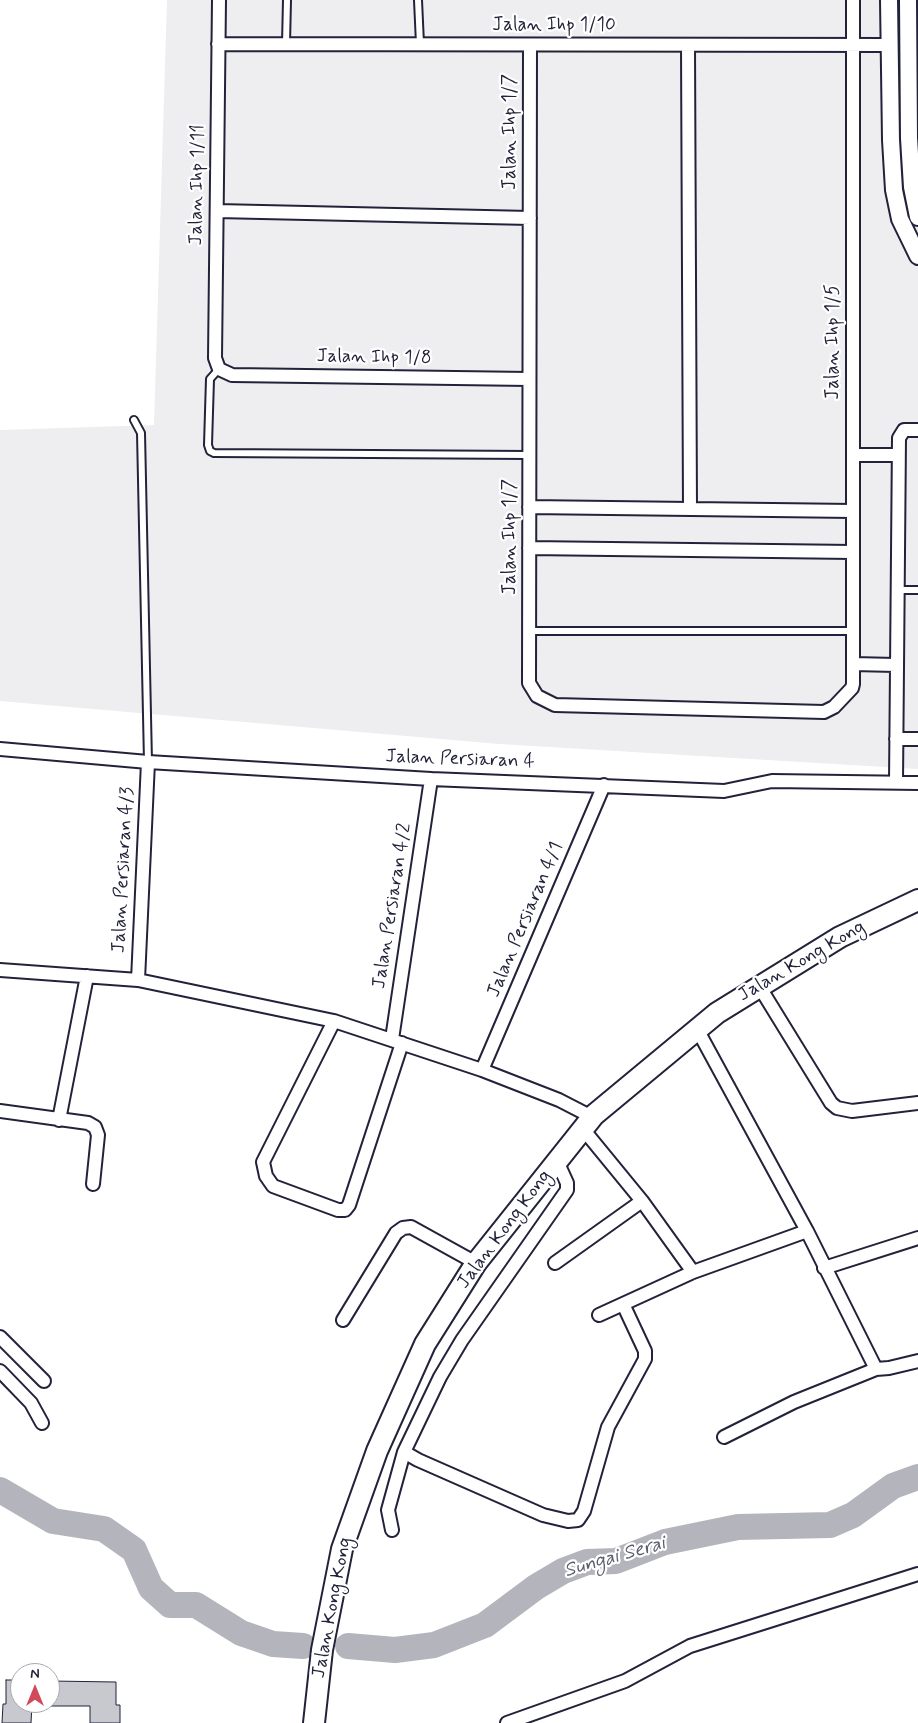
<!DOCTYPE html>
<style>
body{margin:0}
#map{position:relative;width:918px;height:1723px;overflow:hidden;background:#fff;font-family:Mynerve,sans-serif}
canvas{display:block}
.north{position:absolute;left:10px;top:1663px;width:50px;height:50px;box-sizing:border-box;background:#fff;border:1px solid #a7a7b1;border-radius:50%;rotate:0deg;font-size:14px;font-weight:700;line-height:20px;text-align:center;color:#22223b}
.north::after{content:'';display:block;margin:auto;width:18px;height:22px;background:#d1495b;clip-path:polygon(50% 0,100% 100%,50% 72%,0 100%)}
</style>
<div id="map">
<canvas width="918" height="1723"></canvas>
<div class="north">N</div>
</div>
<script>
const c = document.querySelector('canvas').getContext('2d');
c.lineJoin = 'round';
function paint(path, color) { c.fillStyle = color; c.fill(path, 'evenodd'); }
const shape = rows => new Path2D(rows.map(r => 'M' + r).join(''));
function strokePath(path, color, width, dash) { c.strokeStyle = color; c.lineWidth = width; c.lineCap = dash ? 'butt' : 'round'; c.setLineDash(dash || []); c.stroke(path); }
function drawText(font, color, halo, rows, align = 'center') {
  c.font = font + ' Mynerve,sans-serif'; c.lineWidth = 4.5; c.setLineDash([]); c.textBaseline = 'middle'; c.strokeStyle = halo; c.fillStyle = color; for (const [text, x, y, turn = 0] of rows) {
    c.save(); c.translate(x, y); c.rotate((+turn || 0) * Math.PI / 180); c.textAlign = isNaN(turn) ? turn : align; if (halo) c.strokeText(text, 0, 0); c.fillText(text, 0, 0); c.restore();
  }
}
paint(shape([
 [167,0,918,0,918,769,499,744,0,701,0,430,154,425]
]), '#eeeef1');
strokePath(shape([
 [0,1490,53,1521,104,1529,134,1550,151,1588,170,1605,196,1605,241,1633,273,1644,303,1646],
 [348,1646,395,1650,434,1645,485,1625,536,1587,563,1571,587,1562,616,1561,665,1542,738,1527,830,1525,853,1515,893,1486,918,1477]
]), '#b4b4bc', 26);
const building = shape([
 [6,1680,20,1680,20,1703,32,1703,31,1723,2,1723,3,1704,6,1704,6,1680],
 [50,1681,116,1682,116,1705,120,1705,120,1723,90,1723,90,1706,50,1706,50,1681]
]);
paint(building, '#c8c8cf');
strokePath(building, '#22223b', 1);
const service = shape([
 [418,0,420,44],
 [286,44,287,0],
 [219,369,210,379,208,445,210,451,214,453,529,455],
 [134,420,141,433,148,762],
 [897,590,918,590],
 [529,631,853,631]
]);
const minor = shape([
 [219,0,215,358,219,369,232,375,529,379],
 [218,44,890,45],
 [530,45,529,683,537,696,555,705,824,712,834,707,852,688,853,684,853,0],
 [688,45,690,509],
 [217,211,530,218],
 [853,455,898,455],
 [529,507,853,511],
 [529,548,853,552],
 [853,664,896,665],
 [896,739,918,739],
 [0,749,148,762,431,779,724,791,772,781,918,783],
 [896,782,899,438,904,430,918,430],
 [0,970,138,980,334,1021,482,1070,559,1100,592,1117],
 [138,980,148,762],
 [759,986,831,1103,837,1108,852,1111,918,1103],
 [334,1021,263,1162,266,1176,273,1186,338,1210,345,1210,349,1205,402,1043],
 [697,1029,807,1231,876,1369,889,1368,918,1361],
 [392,1039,431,779],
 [482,1070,604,785],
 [0,1111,88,1123,95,1127,98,1135,93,1184],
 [59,1120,87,976],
 [583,1129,642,1201,693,1272],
 [555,1263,642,1201],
 [824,1268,918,1238],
 [599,1315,693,1272,807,1231],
 [343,1320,396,1233,403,1228,411,1227,476,1263],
 [0,1337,44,1381],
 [0,1371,31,1403,42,1423],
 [724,1437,794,1402,876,1369],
 [404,1452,418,1460,543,1515,568,1521,578,1520,584,1511,608,1427,645,1359,645,1351,623,1304],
 [392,1530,388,1510,404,1452,440,1377,462,1340,567,1190,567,1183,557,1161],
 [507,1723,625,1681,690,1646,918,1574]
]);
const tertiary = shape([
 [889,0,891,140,894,190,900,219,918,256],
 [908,0,909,138,912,187,918,217]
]);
const primary = shape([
 [314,1723,322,1650,342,1549,377,1451,425,1344,476,1263,594,1115,717,1013,840,937,918,900]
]);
strokePath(service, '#22223b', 10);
strokePath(minor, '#22223b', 16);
strokePath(tertiary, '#22223b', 20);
strokePath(primary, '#22223b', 24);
strokePath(service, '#fff', 6);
strokePath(minor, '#fff', 12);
strokePath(tertiary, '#fff', 16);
strokePath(primary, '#fff', 20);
drawText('19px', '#22223b', '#fff', [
 ["Jalan Ihp 1/10",554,26],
 ["Jalan Ihp 1/7",511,132,-90],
 ["Jalan Ihp 1/11",198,185,-89],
 ["Jalan Ihp 1/5",834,342,-90],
 ["Jalan Ihp 1/8",374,358,1],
 ["Jalan Ihp 1/7",511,537,-90],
 ["Jalan Persiaran 4",460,760,2],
 ["Jalan Persiaran 4/3",124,870,-87],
 ["Jalan Persiaran 4/2",393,906,-81],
 ["Jalan Persiaran 4/1",526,920,-67],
 ["Jalan Kong Kong",802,962,-30],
 ["Jalan Kong Kong",505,1230,-53],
 ["Jalan Kong Kong",333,1608,-79]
]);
drawText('italic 20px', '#5c5c6f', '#fff', [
 ["Sungai Serai",615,1558,-16]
]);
</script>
